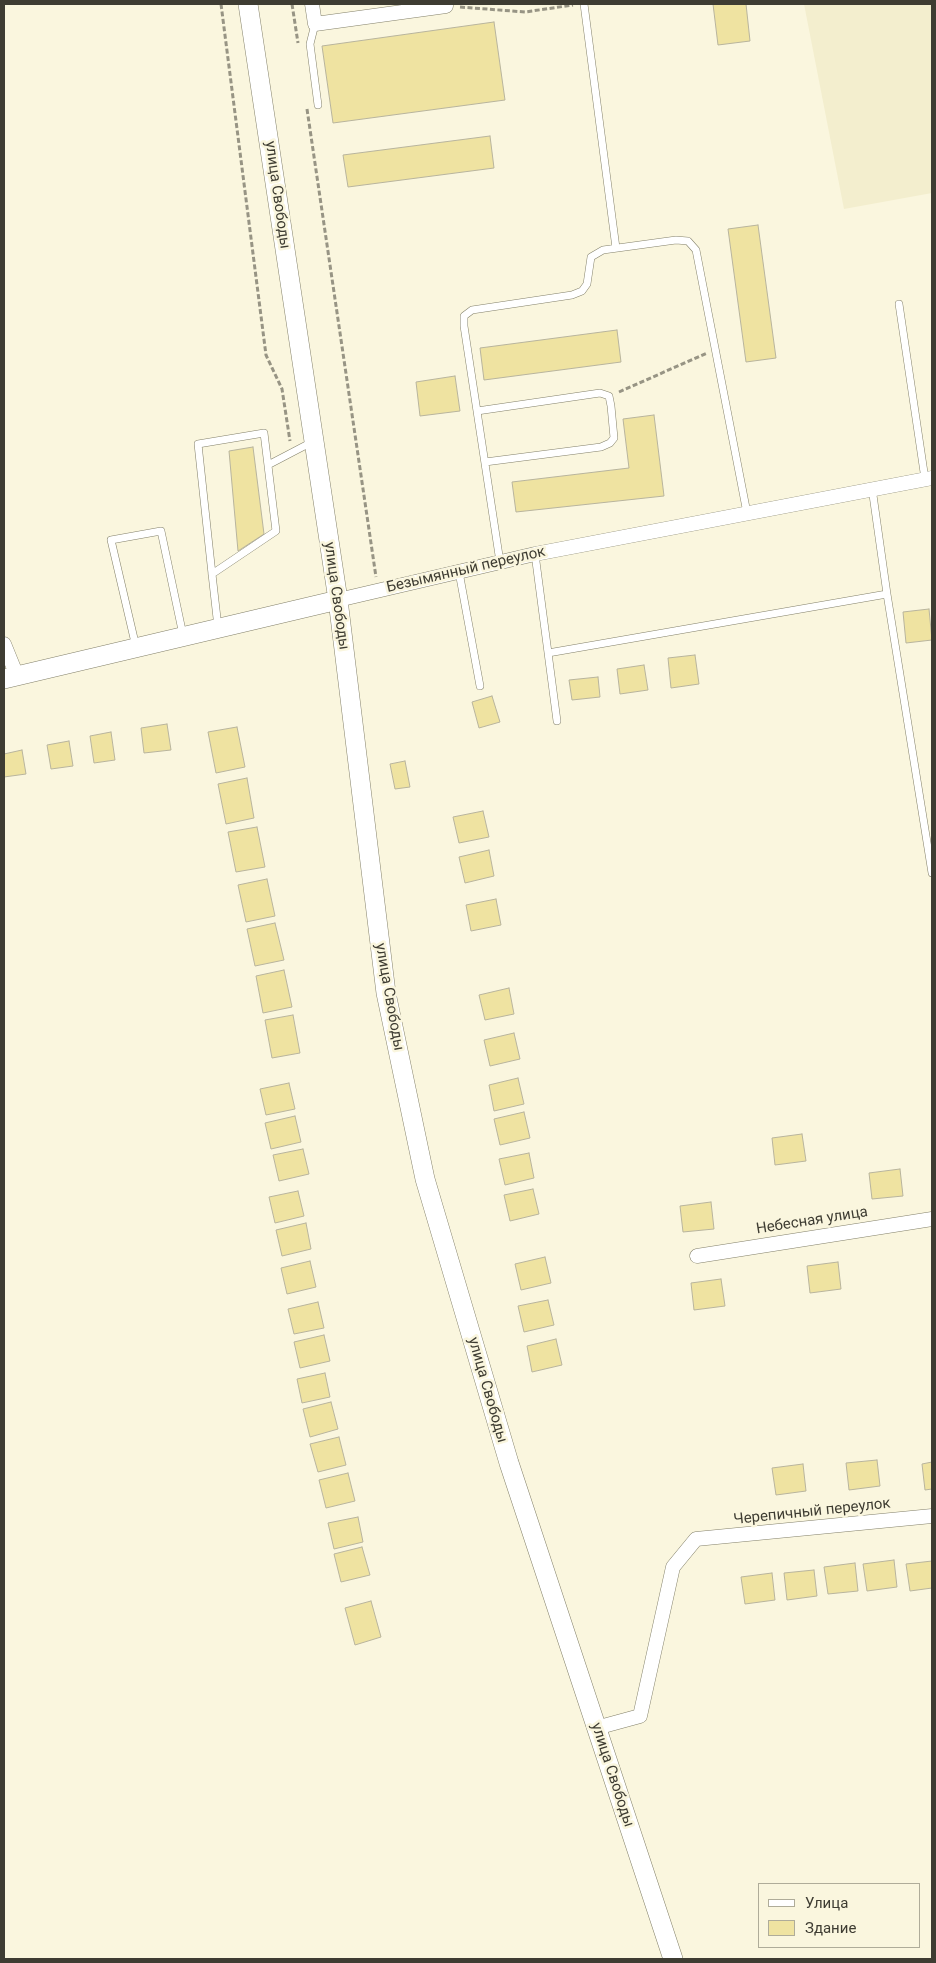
<!DOCTYPE html>
<meta charset="utf-8">
<style>
body{margin:0}
#map{position:relative;width:936px;height:1963px;overflow:hidden;background:#faf6de;font-family:Roboto,sans-serif}
canvas{display:block}
.frame{position:absolute;inset:0;border:5px solid #3e3c32;pointer-events:none}
.legend{position:absolute;left:758px;top:1883px;width:162px;height:65px;box-sizing:border-box;background:#faf6de;border:1px solid #afac99;margin:0;padding:6px 9px;list-style:none;font-size:15px;color:#3e3c32}
.legend li{display:flex;align-items:center;gap:10px;height:25px}
.legend b{width:25px;border:1px solid #afac99}
</style>
<div id="map">
<canvas width="936" height="1963"></canvas>
<div class="frame"></div>
<ul class="legend">
<li><b style="height:6px;background:#fff"></b>Улица</li>
<li><b style="height:14px;background:#efe3a1"></b>Здание</li>
</ul>
</div>
<script>
const c = document.querySelector('canvas').getContext('2d');
c.lineJoin = 'round';
function paint(path, color) { c.fillStyle = color; c.fill(path, 'evenodd'); }
const shape = rows => new Path2D(rows.map(r => 'M' + r).join(''));
function strokePath(path, color, width, dash) { c.strokeStyle = color; c.lineWidth = width; c.lineCap = dash ? 'butt' : 'round'; c.setLineDash(dash || []); c.stroke(path); }
function drawText(font, color, halo, rows, align = 'center') {
  c.font = font + ' Roboto,sans-serif'; c.lineWidth = 5; c.setLineDash([]); c.textBaseline = 'middle'; c.strokeStyle = halo; c.fillStyle = color; for (const [text, x, y, turn = 0] of rows) {
    c.save(); c.translate(x, y); c.rotate((+turn || 0) * Math.PI / 180); c.textAlign = isNaN(turn) ? turn : align; if (halo) c.strokeText(text, 0, 0); c.fillText(text, 0, 0); c.restore();
  }
}
paint(shape([
 [804,4,932,4,932,193,844,209]
]), '#f3eece');
const building = shape([
 [713,4,746,4,750,41,718,45,713,4],
 [494,22,505,100,333,123,322,46,494,22],
 [490,136,494,168,348,187,343,155,490,136],
 [758,225,776,358,746,362,728,229,758,225],
 [617,330,621,362,484,380,480,348,617,330],
 [455,376,460,411,420,416,416,382,455,376],
 [654,415,664,496,516,512,512,482,629,468,623,419,654,415],
 [253,447,264,534,238,551,229,451,253,447],
 [929,609,932,640,906,643,903,612,929,609],
 [695,655,699,684,671,688,668,658,695,655],
 [644,665,648,690,620,694,617,669,644,665],
 [598,677,600,697,572,700,569,680,598,677],
 [492,696,500,722,479,728,472,702,492,696],
 [167,724,171,750,144,753,141,728,167,724],
 [237,727,245,767,216,773,208,732,237,727],
 [111,732,115,760,94,763,90,736,111,732],
 [69,741,73,766,51,769,47,745,69,741],
 [22,750,26,774,4,777,4,754,22,750],
 [405,761,410,787,395,789,390,764,405,761],
 [247,778,254,818,226,824,218,784,247,778],
 [483,811,489,837,459,843,453,817,483,811],
 [257,827,265,867,236,872,228,832,257,827],
 [489,850,494,876,465,883,459,857,489,850],
 [267,879,275,916,246,922,238,885,267,879],
 [496,899,501,925,471,931,466,905,496,899],
 [275,923,284,960,255,966,247,929,275,923],
 [284,970,292,1007,263,1013,256,976,284,970],
 [509,988,514,1014,485,1020,479,995,509,988],
 [293,1015,300,1053,272,1058,265,1020,293,1015],
 [514,1033,520,1059,490,1066,484,1040,514,1033],
 [518,1078,524,1104,494,1111,489,1085,518,1078],
 [289,1083,295,1109,266,1115,260,1089,289,1083],
 [524,1112,530,1138,500,1145,494,1119,524,1112],
 [295,1116,301,1142,271,1149,265,1123,295,1116],
 [802,1134,806,1161,775,1165,772,1138,802,1134],
 [303,1149,309,1174,279,1181,273,1155,303,1149],
 [529,1153,534,1178,505,1185,499,1159,529,1153],
 [900,1169,903,1196,872,1199,869,1173,900,1169],
 [533,1189,539,1214,510,1221,504,1195,533,1189],
 [298,1191,304,1216,275,1223,269,1197,298,1191],
 [711,1202,714,1229,683,1232,680,1206,711,1202],
 [306,1223,311,1249,282,1256,276,1230,306,1223],
 [545,1257,551,1283,521,1290,515,1264,545,1257],
 [310,1261,316,1287,287,1294,281,1268,310,1261],
 [838,1262,841,1289,810,1293,807,1266,838,1262],
 [721,1279,725,1306,694,1310,691,1283,721,1279],
 [548,1300,554,1325,524,1332,518,1306,548,1300],
 [318,1302,324,1328,294,1334,288,1309,318,1302],
 [324,1335,330,1361,300,1368,294,1342,324,1335],
 [556,1339,562,1365,532,1372,527,1346,556,1339],
 [325,1373,330,1397,302,1403,297,1379,325,1373],
 [331,1402,338,1429,310,1437,303,1409,331,1402],
 [339,1437,346,1465,318,1472,310,1444,339,1437],
 [877,1460,880,1486,849,1490,846,1463,877,1460],
 [932,1462,932,1489,925,1490,922,1464,932,1462],
 [803,1464,806,1491,776,1495,772,1468,803,1464],
 [348,1473,355,1501,326,1508,319,1480,348,1473],
 [358,1517,363,1542,334,1549,328,1523,358,1517],
 [362,1547,370,1575,341,1582,334,1554,362,1547],
 [894,1560,897,1587,867,1591,863,1564,894,1560],
 [932,1561,932,1588,910,1591,906,1564,932,1561],
 [855,1563,858,1591,828,1594,824,1567,855,1563],
 [814,1570,817,1596,787,1600,784,1573,814,1570],
 [772,1573,775,1600,745,1604,741,1577,772,1573],
 [371,1601,381,1637,355,1645,345,1608,371,1601]
]);
paint(building, '#efe3a1');
strokePath(building, '#b8b49d', 1);
const service = shape([
 [584,4,616,248],
 [315,24,310,44,318,105],
 [899,304,925,479],
 [477,411,600,393,609,396,611,406,614,438,610,443,601,447,485,462],
 [268,465,312,442],
 [872,488,887,594,932,873],
 [535,554,557,721],
 [500,562,464,326,464,316,472,310,572,295,582,291,587,284,591,257,603,250,676,240,688,241,696,250,747,513],
 [459,572,480,686],
 [212,574,276,531,264,433,198,444,212,574,218,627],
 [136,647,111,540,161,531,183,635],
 [548,653,887,594]
]);
const minor = shape([
 [312,4,315,24,446,6],
 [338,600,535,554,932,478],
 [4,644,17,676],
 [697,1256,932,1219],
 [596,1728,640,1716,673,1567,696,1539,932,1516]
]);
const secondary = shape([
 [248,4,338,600,386,993,425,1179,509,1463,673,1959],
 [4,679,338,600]
]);
strokePath(service, '#83806a', 8);
strokePath(minor, '#83806a', 15);
strokePath(secondary, '#83806a', 20);
strokePath(shape([
 [221,4,266,355,282,389,290,441],
 [292,4,298,43],
 [460,7,525,12,573,5],
 [307,109,376,577],
 [619,392,707,353]
]), '#979484', 3, [5, 2.5]);
strokePath(service, '#fff', 7);
strokePath(minor, '#fff', 14);
strokePath(secondary, '#fff', 19);
drawText('15px', '#3e3c32', '#faf6de', [
 ["улица Свободы",277,195,82],
 ["Безымянный переулок",466,570,-13],
 ["улица Свободы",336,596,82],
 ["улица Свободы",389,997,80],
 ["Небесная улица",812,1221,-9],
 ["улица Свободы",487,1390,74],
 ["Черепичный переулок",812,1512,-6],
 ["улица Свободы",612,1775,72]
]);
</script>
